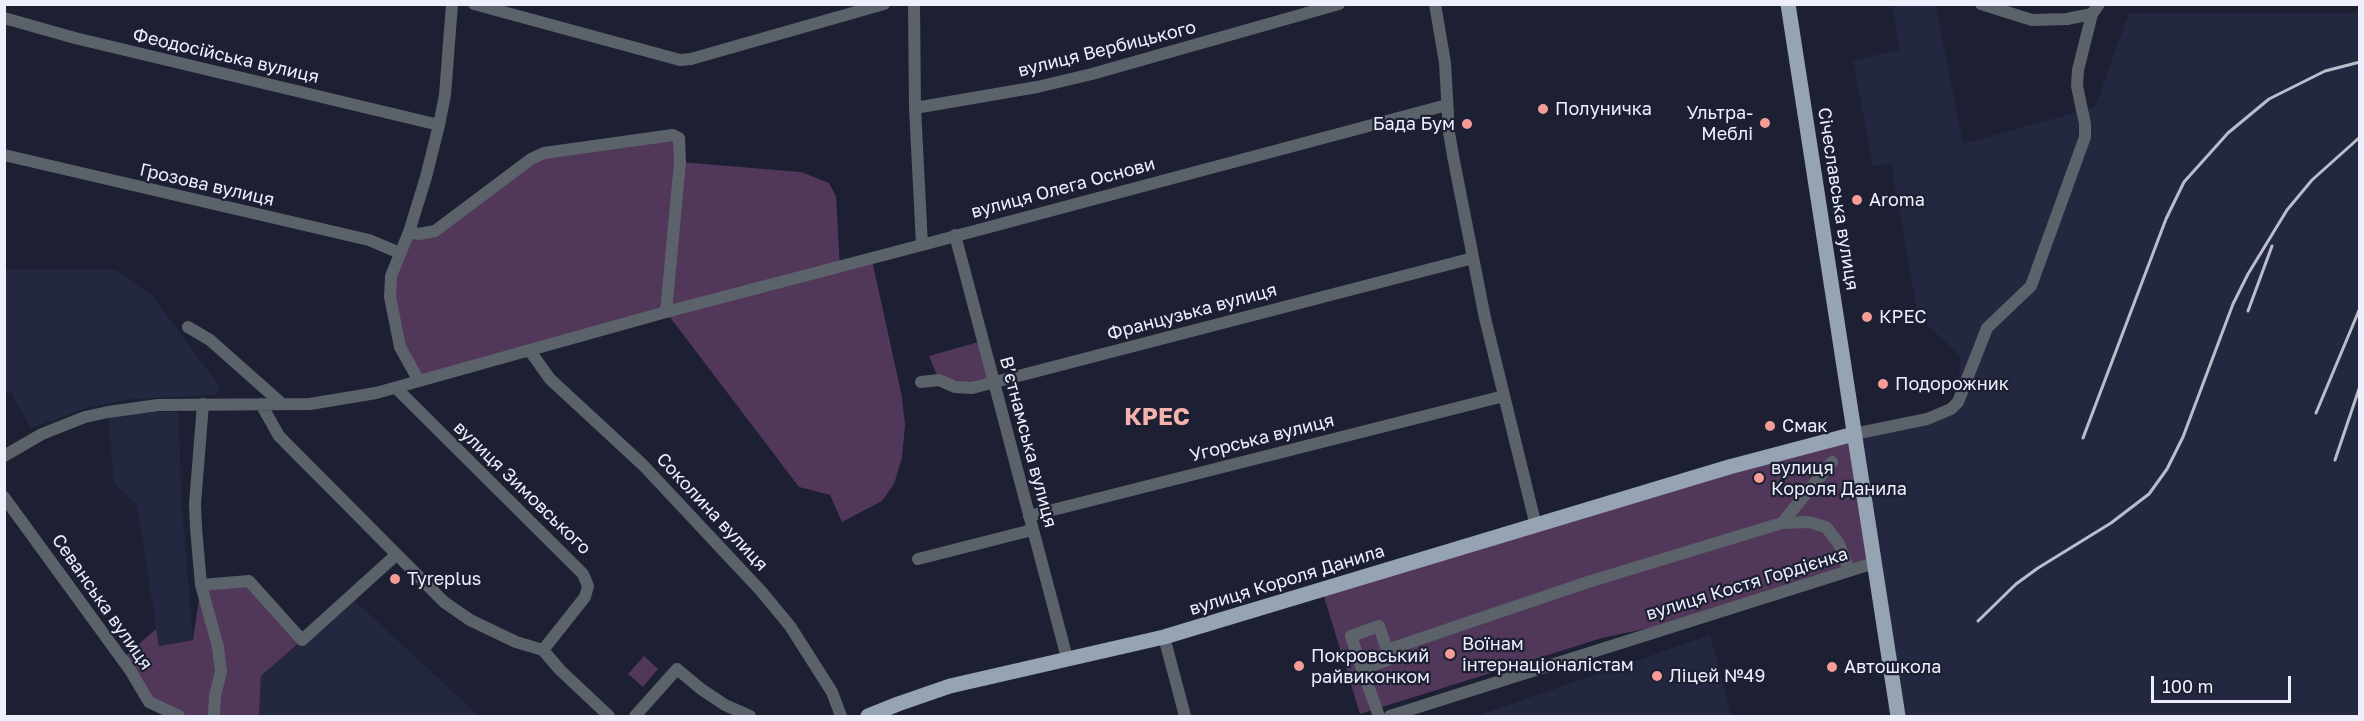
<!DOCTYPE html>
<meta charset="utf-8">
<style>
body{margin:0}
#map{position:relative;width:2364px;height:721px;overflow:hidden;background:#1c2032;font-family:"Golos Text",sans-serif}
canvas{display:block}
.frame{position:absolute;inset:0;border:6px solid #edf0fc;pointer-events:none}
.scale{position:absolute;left:2151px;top:676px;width:140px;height:27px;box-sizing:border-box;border:3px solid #edf0fc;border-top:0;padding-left:8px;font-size:18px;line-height:21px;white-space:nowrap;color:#edf0fc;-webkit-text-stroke:4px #1c2032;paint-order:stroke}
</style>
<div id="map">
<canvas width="2364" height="721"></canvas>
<div class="frame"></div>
<div class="scale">100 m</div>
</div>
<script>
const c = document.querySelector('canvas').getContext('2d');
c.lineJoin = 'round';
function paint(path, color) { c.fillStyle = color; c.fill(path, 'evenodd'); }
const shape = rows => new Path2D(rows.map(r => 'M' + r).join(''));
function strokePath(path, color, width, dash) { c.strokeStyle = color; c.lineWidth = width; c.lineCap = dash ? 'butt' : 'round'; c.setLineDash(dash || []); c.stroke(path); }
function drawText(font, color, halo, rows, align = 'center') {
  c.font = font + ' "Golos Text",sans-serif'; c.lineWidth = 4.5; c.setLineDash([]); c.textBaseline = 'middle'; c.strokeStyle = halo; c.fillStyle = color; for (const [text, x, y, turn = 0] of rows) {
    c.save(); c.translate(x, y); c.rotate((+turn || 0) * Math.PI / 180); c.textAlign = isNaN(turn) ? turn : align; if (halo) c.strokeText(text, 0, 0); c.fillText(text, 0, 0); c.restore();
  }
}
paint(shape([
 [1904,5,1936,5,1963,144,2095,107,2129,13,2359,13,2359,716,1898,716,1854,434,1927,419,1958,401,1960,356,1918,316,1891,164,1873,166,1853,61,1900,49,1892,7],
 [5,269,116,270,152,295,220,387,216,395,133,399,89,407,31,428,10,391,5,393],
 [133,411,179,412,181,495,193,640,159,646,137,506,114,483,108,416],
 [351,597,479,716,259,716,261,676],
 [1710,635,1732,716,1476,716]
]), '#23273f');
paint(shape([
 [673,135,680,162,801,172,829,183,836,196,840,267,872,260,902,397,905,425,902,458,894,484,882,501,842,522,830,495,799,487,666,312,419,381,406,360,390,297,409,232,428,233,531,159],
 [982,341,993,382,972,388,939,380,929,356],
 [1854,434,1874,563,1705,616,1602,638,1360,714,1322,590],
 [249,581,302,640,261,676,259,716,179,716,155,707,121,660,156,629,159,646,193,640,201,585],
 [644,656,658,669,643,687,628,674]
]), '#513759');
strokePath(shape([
 [474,4,680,60,691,59,884,4],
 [914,4,915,108,922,245,1447,105],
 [1435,4,1445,63,1449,132,1453,156,1485,318,1536,526],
 [1981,4,2032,20,2067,19,2092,14],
 [4,18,75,38,439,125],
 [915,108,1037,87,1092,74,1339,4],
 [4,155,369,240,400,253],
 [409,232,419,234,435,231,531,159,544,153,673,135,679,138,680,162,666,312],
 [955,235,1067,658],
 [188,327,210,340,281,403],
 [530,351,550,379,643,465,761,591,790,626,832,692,841,716],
 [419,381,400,347,390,297,391,276,409,232,426,177,439,125,445,95,452,4],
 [921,382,939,380,955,387,972,388,1473,258],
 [396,388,583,574,588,586,585,597,543,650],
 [203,404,195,504,196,528,201,585,218,647,221,672,215,695,214,716],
 [261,404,279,436,444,602,470,620,516,642,543,650,560,670,609,716],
 [1854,434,1927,419,1951,409,1958,402,1987,328,2031,286,2085,137,2085,124,2077,86,2078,70,2092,14,2099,4],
 [4,456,42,434,85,417,108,412,158,405,310,404,376,393,666,312,922,245],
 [4,497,130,670,149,702,179,716],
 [1029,516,1504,396],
 [1782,523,1809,522,1826,527,1839,544,1849,571],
 [918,559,1032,530],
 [201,585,249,581,302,640,396,555],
 [1164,637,1185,716],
 [1362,669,1351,636,1379,626,1387,650],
 [635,716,677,669,701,689,725,705,750,716],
 [1379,716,1362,669,1390,659,1387,650,1588,582,1782,523,1832,462],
 [1390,716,1874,563]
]), '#5b626a', 12);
strokePath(shape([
 [1788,4,1898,716],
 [868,716,898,704,950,686,1164,637,1729,467,1854,434]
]), '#95a3b3', 15);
strokePath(shape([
 [2248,311,2272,246],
 [2316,413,2360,308],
 [2083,438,2166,219,2184,182,2228,133,2269,99,2325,71,2360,62],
 [2335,460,2360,386],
 [1978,621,2016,584,2038,568,2111,523,2149,494,2167,469,2183,437,2233,304,2248,274,2287,210,2312,180,2360,137]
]), '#babdcb', 3);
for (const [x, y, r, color] of [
 [1543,109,6,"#f59c96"],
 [1765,123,6,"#f59c96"],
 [1467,124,6,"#f59c96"],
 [1857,200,6,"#f59c96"],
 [1867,317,6,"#f59c96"],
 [1883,384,6,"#f59c96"],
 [1770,426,6,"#f59c96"],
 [1759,478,6,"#f59c96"],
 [395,579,6,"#f59c96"],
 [1450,654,6,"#f59c96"],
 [1299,666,6,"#f59c96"],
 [1832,667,6,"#f59c96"],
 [1657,676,6,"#f59c96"]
]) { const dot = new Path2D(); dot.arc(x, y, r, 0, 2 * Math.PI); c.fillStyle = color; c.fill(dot); strokePath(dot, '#1c2032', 2); }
drawText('18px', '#edf0fc', '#1c2032', [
 ["вулиця Вербицького",1107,49,-14],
 ["Феодосійська вулиця",226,56,13],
 ["Грозова вулиця",207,185,13],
 ["вулиця Олега Основи",1063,188,-15],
 ["Січеславська вулиця",1838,199,81],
 ["Французька вулиця",1192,312,-15],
 ["Угорська вулиця",1262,438,-14],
 ["Вʼєтнамська вулиця",1028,442,75],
 ["вулиця Зимовського",522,488,44],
 ["Соколина вулиця",712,512,47],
 ["вулиця Короля Данила",1287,580,-17],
 ["вулиця Костя Гордієнка",1747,584,-17],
 ["Севанська вулиця",102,602,55]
]);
drawText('18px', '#edf0fc', '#1c2032', [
 ["Полуничка",1555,109],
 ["Ультра-",1753,113,"right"],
 ["Меблі",1753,134,"right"],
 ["Бада Бум",1455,124,"right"],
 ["Aroma",1869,200],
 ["КРЕС",1879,317],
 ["Подорожник",1895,384],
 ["Смак",1782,426],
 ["вулиця",1771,468],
 ["Короля Данила",1771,489],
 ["Tyreplus",407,579],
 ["Воїнам",1462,644],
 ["інтернаціоналістам",1462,665],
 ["Покровський",1311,656],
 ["райвиконком",1311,677],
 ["Автошкола",1844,667],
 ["Ліцей №49",1669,676]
], 'left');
drawText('bold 24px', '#f6b2ad', '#1c2032', [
 ["КРЕС",1157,417]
]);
</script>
